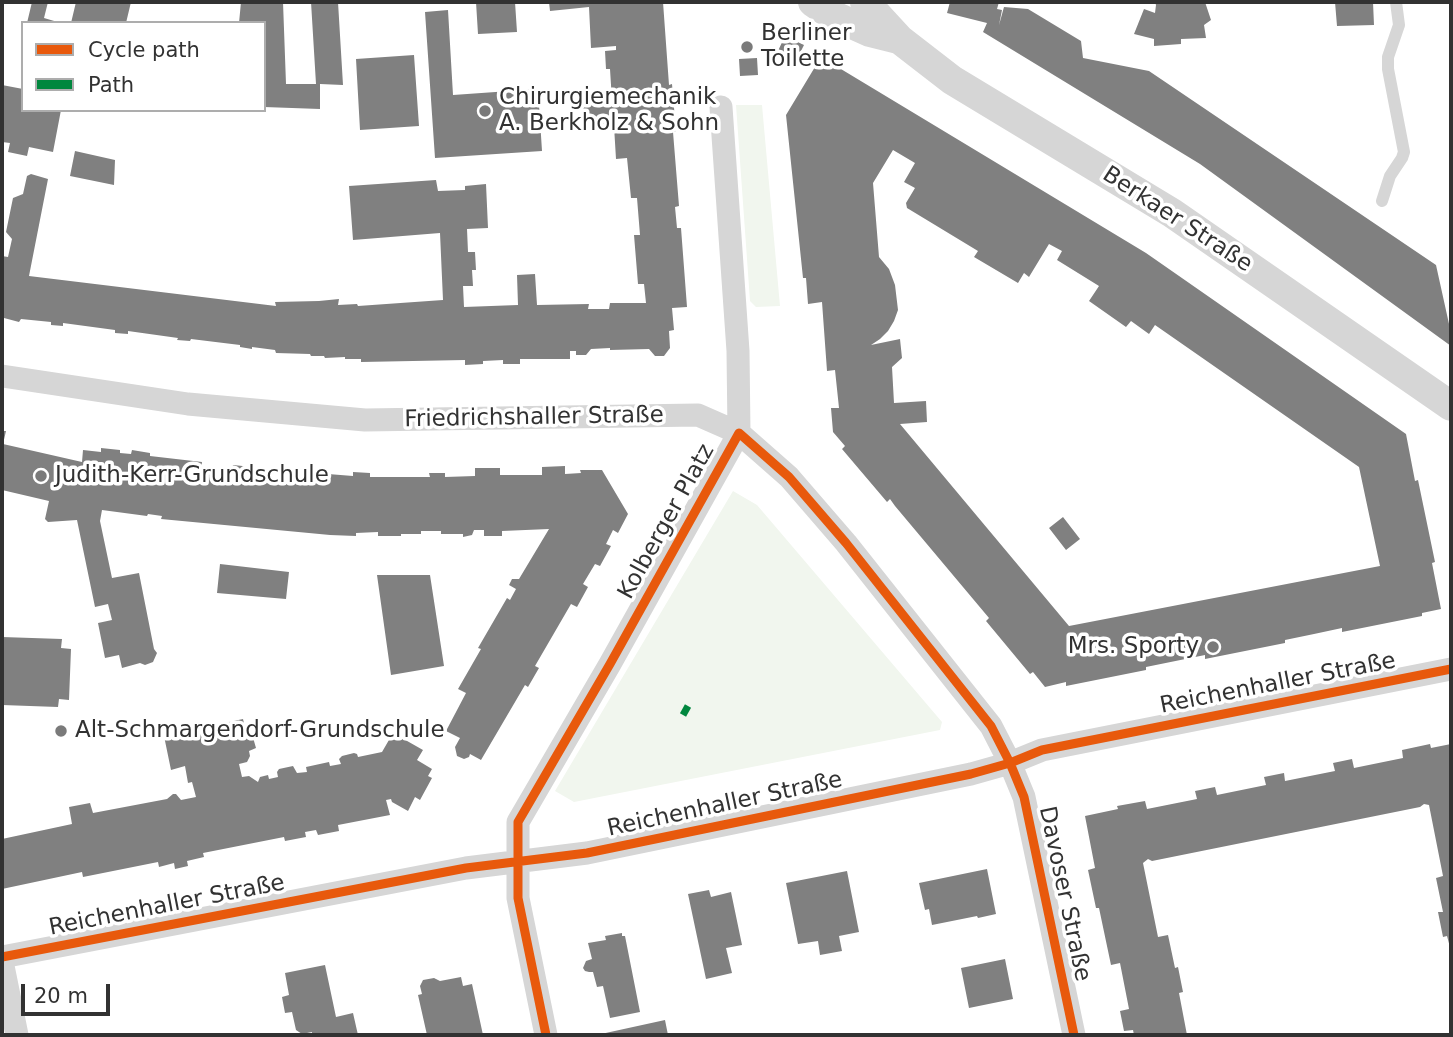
<!DOCTYPE html>
<meta charset="utf-8">
<style>
body{margin:0}
#map{position:relative;width:1453px;height:1037px;overflow:hidden;background:#fff;font-family:"DejaVu Sans",sans-serif}
canvas{display:block}
.frame{position:absolute;inset:0;border:4px solid #323232;pointer-events:none}
.legend{position:absolute;left:21px;top:21px;width:245px;height:91px;box-sizing:border-box;background:#fff;border:2px solid #adadad;margin:0;padding:9px 12px;list-style:none;font-size:21px;color:#323232}
.legend li{display:flex;align-items:center;gap:14px;height:35px}
.legend b{width:35px;border:2px solid #adadad}
.scale{position:absolute;left:21px;top:984px;width:89px;height:32px;box-sizing:border-box;border:4px solid #323232;border-top:0;padding-left:9px;font-size:21px;line-height:24px;white-space:nowrap;color:#323232;-webkit-text-stroke:5px #fff;paint-order:stroke}
</style>
<div id="map">
<canvas width="1453" height="1037"></canvas>
<div class="frame"></div>
<ul class="legend">
<li><b style="height:9px;background:#e8590c"></b>Cycle path</li>
<li><b style="height:9px;background:#00873e"></b>Path</li>
</ul>
<div class="scale">20 m</div>
</div>
<script>
const c = document.querySelector('canvas').getContext('2d');
c.lineJoin = 'round';
function paint(path, color) { c.fillStyle = color; c.fill(path, 'evenodd'); }
const shape = rows => new Path2D(rows.map(r => 'M' + r).join(''));
function strokePath(path, color, width, dash) { c.strokeStyle = color; c.lineWidth = width; c.lineCap = dash ? 'butt' : 'round'; c.setLineDash(dash || []); c.stroke(path); }
function drawText(font, color, halo, rows, align = 'center') {
  c.font = font + ' "DejaVu Sans",sans-serif'; c.lineWidth = 7; c.setLineDash([]); c.textBaseline = 'middle'; c.strokeStyle = halo; c.fillStyle = color; for (const [text, x, y, turn = 0] of rows) {
    c.save(); c.translate(x, y); c.rotate((+turn || 0) * Math.PI / 180); c.textAlign = isNaN(turn) ? turn : align; if (halo) c.strokeText(text, 0, 0); c.fillText(text, 0, 0); c.restore();
  }
}
paint(shape([
 [736,105,762,105,780,306,756,307,750,301],
 [733,491,757,505,942,722,940,730,574,802,555,791]
]), '#f1f6ee');
paint(shape([
 [32,2,48,2,44,18,61,23,27,23],
 [76,2,131,2,126,23,71,23],
 [241,2,283,2,286,84,316,84,311,2,338,2,343,85,320,84,320,109,264,107,264,23,239,23],
 [476,2,515,2,517,32,478,34],
 [549,2,663,2,669,85,672,84,676,131,673,132,679,206,675,207,677,228,681,228,687,307,672,308,674,330,669,331,670,348,664,356,655,356,649,349,610,350,610,348,591,349,586,355,576,355,576,351,570,351,570,359,520,359,520,364,503,364,503,360,483,361,483,364,465,365,465,360,361,362,361,359,345,359,345,357,325,358,324,356,311,356,310,354,276,353,275,350,252,347,252,349,240,347,240,345,191,339,190,341,177,340,178,338,128,331,128,334,115,333,115,330,63,323,63,326,51,325,51,322,21,319,19,322,4,318,3,324,2,323,2,256,8,257,12,239,6,232,13,198,23,194,27,176,31,174,48,179,29,276,276,306,275,302,319,301,339,299,338,305,357,304,358,306,443,300,440,233,353,240,349,186,436,180,438,191,465,190,465,186,486,184,488,228,467,229,468,252,475,252,476,270,472,270,473,286,463,286,464,307,518,305,517,275,535,274,537,305,589,304,588,309,609,309,610,303,646,303,644,284,638,284,634,235,640,235,637,198,631,198,627,158,616,159,614,126,584,128,582,103,612,101,610,69,606,69,605,51,616,50,616,46,591,48,589,7,550,11],
 [950,2,999,2,997,9,1002,10,999,25,1004,7,1028,9,1081,41,1083,58,1149,71,1436,265,1451,333,1451,346,1200,164,983,32,987,23,947,13],
 [1155,2,1205,2,1211,20,1204,25,1206,38,1181,39,1181,44,1154,46,1154,39,1134,34,1144,9,1155,13,1156,5],
 [1335,2,1373,2,1374,25,1337,26],
 [448,10,453,95,538,89,542,151,435,158,425,12],
 [785,36,804,45,796,61,777,53],
 [751,41,752,53,743,54,742,42],
 [414,55,419,126,360,130,356,59],
 [821,57,1146,253,1406,434,1415,481,1418,480,1435,562,1432,563,1441,609,1422,613,1422,616,1342,632,1342,628,1314,634,1285,640,1285,643,1205,659,1205,655,1146,667,1146,670,1066,686,1066,682,1045,687,1033,672,1030,674,986,621,989,618,895,506,890,499,887,502,842,449,845,446,833,432,831,408,839,408,835,370,827,371,822,302,808,304,806,278,803,278,786,115],
 [893,150,915,163,904,182,915,188,906,203,907,208,978,251,974,257,1018,283,1024,273,1029,277,1049,244,1062,251,1057,260,1099,286,1089,301,1126,327,1131,321,1149,334,1155,325,1359,467,1380,566,1069,626,900,424,927,422,926,401,894,403,892,367,902,358,900,339,871,345,880,339,888,331,894,321,898,310,895,285,889,269,879,257,873,183],
 [757,58,758,75,740,76,739,59],
 [2,85,23,89,23,110,61,110,53,152,29,147,27,156,8,152,10,143,2,142],
 [75,151,115,160,114,185,70,176],
 [2,431,6,431,3,444,82,462,83,450,101,452,101,448,120,450,120,453,131,454,132,450,150,453,150,456,202,462,201,470,231,474,233,465,271,469,270,478,301,482,303,472,353,476,353,472,370,473,370,477,430,477,429,473,445,473,445,477,475,476,475,468,500,468,500,475,542,475,542,467,565,466,565,474,581,473,580,470,602,470,628,514,618,533,613,530,606,544,611,546,600,566,595,564,583,584,588,587,577,607,571,604,535,666,539,668,528,687,525,685,481,760,470,754,469,757,464,759,457,756,455,747,460,738,446,731,466,693,458,689,481,649,478,648,507,598,510,600,516,589,509,585,512,579,519,579,549,529,502,531,502,536,484,536,484,530,474,530,472,535,463,537,463,534,441,534,441,531,421,531,421,534,401,534,401,536,378,536,378,532,356,533,356,536,330,535,161,519,162,516,148,514,147,516,102,510,100,521,112,578,139,573,154,649,157,653,153,662,145,665,140,663,122,668,119,655,105,658,98,623,112,620,108,604,95,607,77,520,48,522,45,519,49,501,2,490],
 [1063,517,1080,539,1066,550,1049,528],
 [220,564,289,572,286,599,217,593],
 [377,575,430,575,444,666,391,675],
 [2,637,62,639,61,648,71,649,69,700,59,699,58,707,2,705],
 [243,719,246,732,252,734,256,748,249,751,250,756,247,762,239,764,242,777,249,776,258,782,260,777,268,775,269,779,278,777,277,772,279,769,293,766,297,773,307,772,306,767,329,762,330,766,341,764,339,759,342,756,354,753,357,754,358,757,382,752,393,733,423,750,417,760,432,769,428,776,432,778,420,800,415,797,408,811,392,802,391,799,386,800,390,815,338,825,339,831,318,835,316,830,305,832,306,837,285,841,284,837,203,853,204,857,187,861,188,866,175,869,174,863,159,867,158,862,83,877,82,872,2,889,2,839,72,824,69,807,90,803,93,813,167,799,173,794,176,794,181,800,196,797,192,782,188,783,185,766,171,770,164,736],
 [1430,744,1431,748,1451,744,1451,951,1447,936,1443,937,1438,912,1443,912,1436,878,1443,876,1429,805,1424,804,1420,807,1152,861,1148,859,1143,863,1158,937,1168,935,1175,968,1178,967,1183,992,1179,993,1187,1035,1134,1035,1133,1030,1124,1031,1120,1011,1129,1009,1120,963,1111,965,1099,908,1096,908,1088,870,1095,868,1085,816,1118,809,1117,806,1145,801,1147,809,1197,799,1195,791,1215,787,1217,795,1266,785,1264,777,1284,773,1285,781,1335,771,1333,763,1352,759,1354,768,1403,758,1402,750],
 [987,869,996,914,978,918,977,916,932,925,929,909,925,910,919,883],
 [847,871,859,932,839,936,842,951,820,955,818,941,798,944,786,883],
 [709,890,711,897,731,892,742,945,726,948,732,973,706,979,688,894],
 [622,933,622,936,625,936,640,1012,610,1018,603,986,597,987,593,972,589,972,585,971,583,968,586,961,592,959,588,943,606,940,605,936],
 [1005,959,1013,999,969,1008,961,968],
 [325,965,336,1017,353,1013,358,1035,312,1035,312,1032,302,1034,296,1030,292,1012,285,1013,282,997,289,995,285,973],
 [461,977,463,986,472,984,483,1035,427,1035,418,995,422,994,420,986,423,980,434,978,440,981],
 [665,1020,668,1035,601,1035,601,1034]
]), '#808080');
strokePath(shape([
 [1382,201,1390,176,1402,158,1404,152,1388,69,1388,57,1399,25,1396,2]
]), '#d6d6d6', 12);
strokePath(shape([
 [2,376,188,404,365,420,698,415,739,433,738,351,721,107],
 [2,957,466,868,587,853,971,774,1010,763,1042,750,1451,669],
 [2,961,17,1035],
 [546,1035,518,898,518,822,610,664,739,433,789,477,846,543,991,726,1010,763,1024,797,1074,1035]
]), '#d6d6d6', 23);
strokePath(shape([
 [813,2,832,15,870,32,898,39],
 [865,2,899,39,952,80,1172,213,1451,406]
]), '#d6d6d6', 30);
strokePath(shape([
 [683,715,688,706]
]), '#00873e', 7, [14, 7]);
strokePath(shape([
 [2,957,466,868,587,853,971,774,1010,763,1042,750,1451,669],
 [546,1035,518,898,518,822,610,664,739,433,789,477,846,543,991,726,1010,763,1024,797,1074,1035]
]), '#e8590c', 9);
for (const [x, y, r, color] of [
 [747,47,7,"#7a7a7a"],
 [485,111,7,"#7a7a7a"],
 [41,476,7,"#7a7a7a"],
 [1213,647,7,"#7a7a7a"],
 [61,731,7,"#7a7a7a"]
]) { const dot = new Path2D(); dot.arc(x, y, r, 0, 2 * Math.PI); c.fillStyle = color; c.fill(dot); strokePath(dot, '#fff', 2.5); }
drawText('23px', '#323232', '#fff', [
 ["Berliner",761,34],
 ["Toilette",761,60],
 ["Chirurgiemechanik",499,98],
 ["A. Berkholz & Sohn",499,124],
 ["Judith-Kerr-Grundschule",55,476],
 ["Mrs. Sporty",1199,647,"right"],
 ["Alt-Schmargendorf-Grundschule",75,731]
], 'left');
drawText('23px', '#323232', '#fff', [
 ["Berkaer Straße",1177,220,33],
 ["Friedrichshaller Straße",534,418,-1],
 ["Kolberger Platz",667,522,-61],
 ["Reichenhaller Straße",1278,684,-11],
 ["Reichenhaller Straße",725,805,-12],
 ["Davoser Straße",1064,894,78],
 ["Reichenhaller Straße",167,906,-11]
]);
</script>
